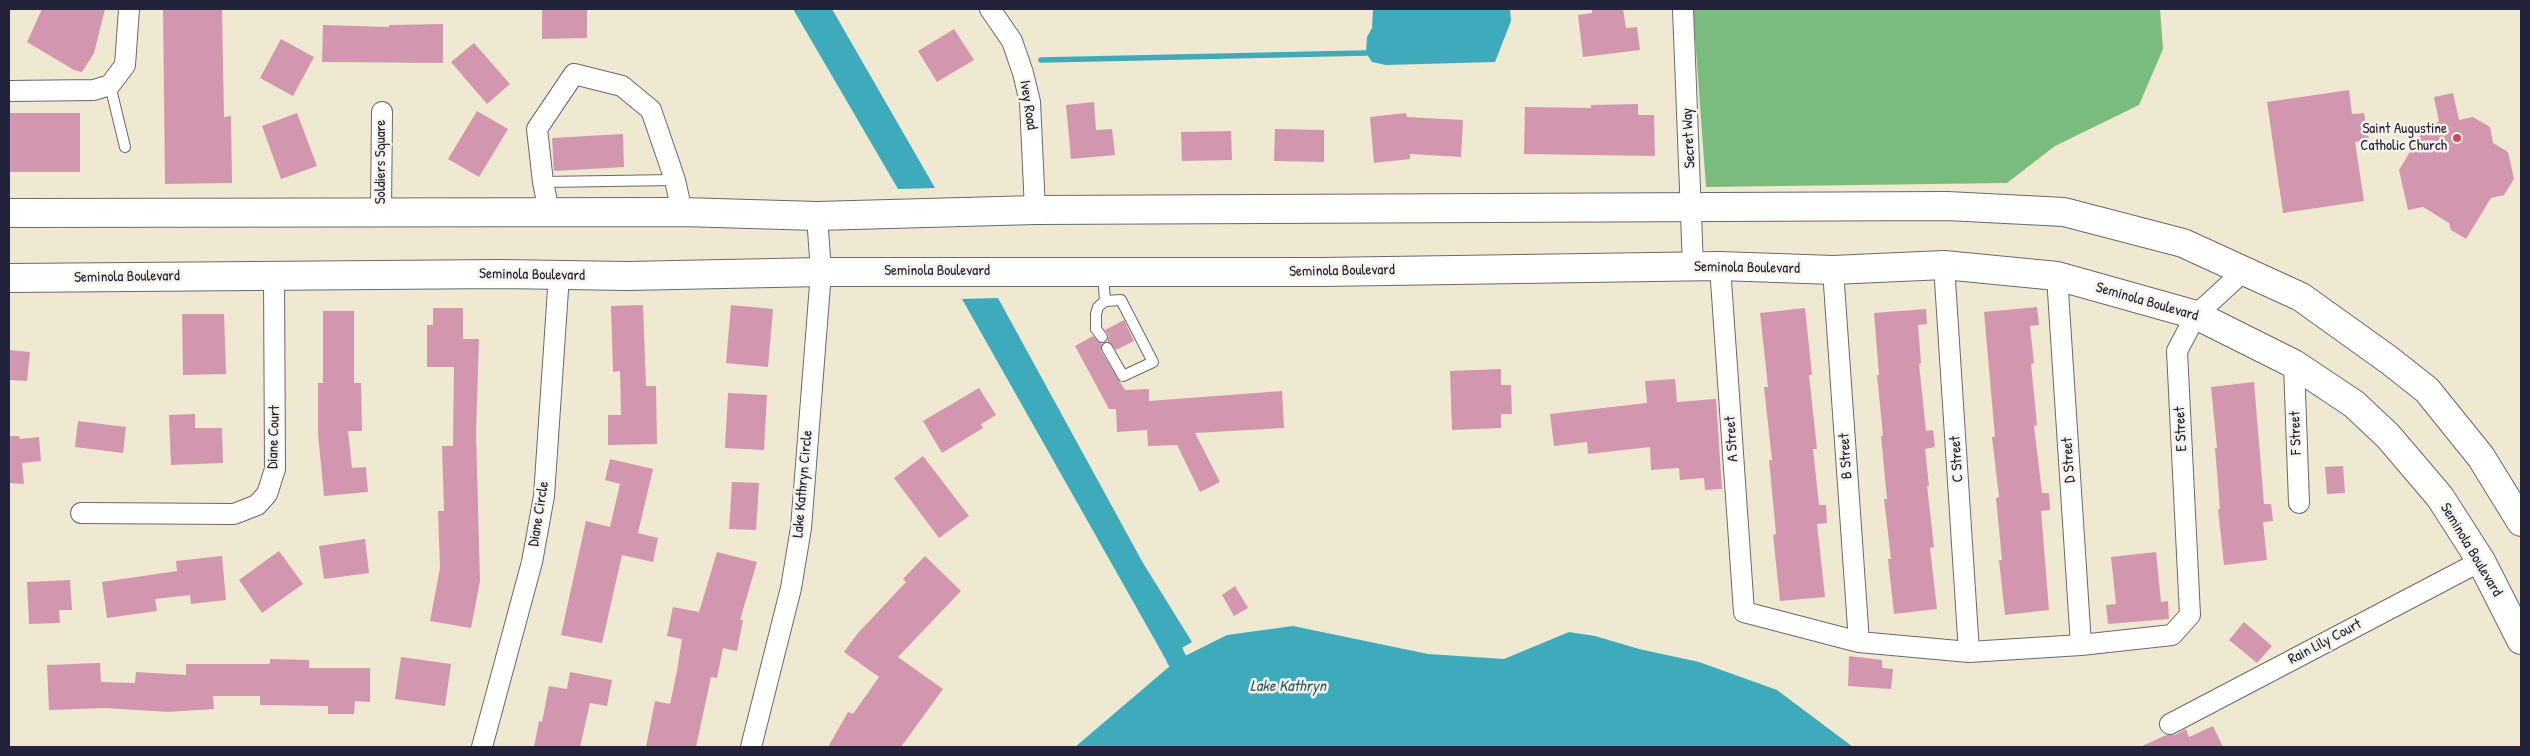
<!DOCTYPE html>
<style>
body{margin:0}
#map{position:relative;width:2530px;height:756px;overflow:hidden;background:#f0e9d1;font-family:"Patrick Hand",sans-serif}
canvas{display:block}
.frame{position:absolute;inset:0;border:10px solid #22223b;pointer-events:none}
</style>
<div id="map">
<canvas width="2530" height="756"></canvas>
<div class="frame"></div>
</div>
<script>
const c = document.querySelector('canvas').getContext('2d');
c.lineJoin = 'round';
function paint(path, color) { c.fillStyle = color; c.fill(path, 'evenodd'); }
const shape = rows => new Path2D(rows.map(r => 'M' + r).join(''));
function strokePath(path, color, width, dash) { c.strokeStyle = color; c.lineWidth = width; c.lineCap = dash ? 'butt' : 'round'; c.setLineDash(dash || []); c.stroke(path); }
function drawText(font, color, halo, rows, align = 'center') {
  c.font = font + ' "Patrick Hand",sans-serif'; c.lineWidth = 5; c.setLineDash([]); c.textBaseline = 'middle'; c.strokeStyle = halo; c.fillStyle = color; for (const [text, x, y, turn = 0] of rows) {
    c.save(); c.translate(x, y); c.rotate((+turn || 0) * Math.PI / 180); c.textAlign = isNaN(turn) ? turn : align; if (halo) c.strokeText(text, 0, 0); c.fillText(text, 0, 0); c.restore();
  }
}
paint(shape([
 [1693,9,2160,9,2163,49,2139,105,2055,146,2007,183,1706,187]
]), '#7abc7e');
paint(shape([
 [793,9,832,9,935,188,898,189],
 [1373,9,1510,9,1511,21,1495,62,1386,65,1372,62,1366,53,1367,37,1372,28],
 [998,298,1143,563,1192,642,1165,658,962,299],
 [1293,626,1428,654,1504,659,1569,632,1595,636,1639,649,1699,662,1777,690,1853,747,1075,747,1177,660,1227,635]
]), '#3dabbb');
strokePath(shape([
 [1041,60,1366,53]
]), '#3dabbb', 5.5);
strokePath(shape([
 [1161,626,1177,660]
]), '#3dabbb', 20);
paint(shape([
 [42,9,105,9,94,53,82,72,74,70,27,42],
 [163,9,222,9,224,117,231,116,232,183,165,184],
 [542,9,587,9,587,38,542,39],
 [1592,9,1623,9,1626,28,1637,27,1640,50,1583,57,1578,15,1592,13],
 [443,24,443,63,322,62,323,25,389,27,389,25],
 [954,29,974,60,937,82,918,51],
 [281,39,314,57,293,96,260,78],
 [474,43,510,84,487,104,451,62],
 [2349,90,2352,114,2364,113,2369,140,2355,142,2364,201,2283,213,2267,102],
 [2453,93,2459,120,2473,117,2490,127,2493,143,2508,152,2514,179,2504,195,2491,198,2466,239,2451,230,2449,223,2423,207,2408,210,2399,170,2426,125,2439,122,2434,97],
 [1094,102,1096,130,1112,129,1115,155,1071,159,1066,105],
 [1638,104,1638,115,1654,115,1655,156,1524,154,1525,107,1591,108,1591,105],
 [477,111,508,129,479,177,448,159],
 [9,113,80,113,80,172,9,172],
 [297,113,317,166,281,179,262,126],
 [1406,113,1407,117,1463,120,1461,157,1410,154,1410,159,1374,163,1370,117],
 [1275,129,1324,130,1324,162,1274,161],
 [1231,131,1232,160,1182,161,1181,132],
 [623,134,624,167,554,171,552,138],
 [643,305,646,386,656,386,657,444,608,445,608,415,621,415,620,371,613,372,611,306],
 [731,305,773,309,768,367,726,363],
 [2037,307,2039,325,2030,326,2034,363,2031,364,2037,425,2034,426,2042,493,2049,493,2050,510,2041,511,2049,610,2005,615,1999,560,2002,560,1996,498,1999,497,1992,437,1995,437,1984,312],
 [433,308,463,308,463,339,479,339,476,431,480,581,471,628,430,621,440,568,438,511,444,511,442,446,453,446,454,367,427,367,427,325,433,325],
 [1805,308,1812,375,1809,375,1817,449,1813,449,1819,505,1826,505,1827,523,1817,524,1825,597,1780,601,1773,535,1776,534,1769,460,1772,460,1764,387,1768,387,1760,313],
 [1926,309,1927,324,1918,325,1921,363,1919,364,1926,431,1933,430,1935,447,1925,449,1929,486,1927,486,1934,547,1930,548,1937,609,1894,614,1888,559,1891,559,1884,499,1887,499,1881,436,1883,436,1877,375,1879,375,1874,313],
 [323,311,354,311,354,383,361,383,362,431,348,431,352,468,366,467,368,492,324,496,318,434,318,383,323,383],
 [182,314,224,314,226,374,183,375],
 [1124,320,1134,341,1116,350,1107,341,1109,336,1105,330],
 [1093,336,1102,344,1101,351,1125,390,1149,389,1149,401,1282,391,1284,428,1195,433,1220,482,1200,492,1177,445,1148,446,1147,430,1117,432,1116,409,1109,409,1075,346],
 [9,350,30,352,27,381,9,380],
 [1501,369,1501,385,1511,385,1512,414,1501,414,1501,428,1452,430,1450,371],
 [1675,379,1677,402,1716,399,1722,489,1705,490,1704,478,1680,480,1679,468,1651,470,1650,447,1588,454,1587,442,1554,446,1550,414,1647,403,1645,381],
 [2254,382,2264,504,2271,504,2273,521,2263,522,2267,560,2224,565,2218,509,2220,509,2215,448,2217,448,2211,387],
 [979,388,996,415,981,424,983,428,942,453,923,421],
 [728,393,767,395,764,450,725,448],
 [195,414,195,428,222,428,223,463,171,465,169,415],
 [78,421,126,427,123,453,75,447],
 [9,436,19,436,20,439,39,437,41,461,22,463,24,484,9,483],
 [923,456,969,516,939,538,894,478],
 [610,459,653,469,638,533,658,538,653,562,622,555,602,643,561,635,586,521,610,527,620,484,605,480],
 [2343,466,2345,493,2327,494,2325,467],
 [732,482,759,483,756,530,729,529],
 [365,539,369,573,324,579,319,546],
 [279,551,303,584,262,613,239,580],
 [717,552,757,562,740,620,743,620,737,651,723,648,717,678,711,677,696,747,646,747,655,701,670,704,677,671,682,639,667,636,673,607,699,612],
 [2156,552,2161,602,2168,601,2169,619,2108,624,2106,605,2116,604,2111,557],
 [222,556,226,600,191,604,190,595,155,599,157,611,107,618,102,582,177,571,176,561],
 [925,556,961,591,898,657,943,689,901,747,828,747,848,712,853,714,879,677,844,652,858,633,906,582,903,579],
 [70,580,72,610,59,610,60,623,29,624,27,582],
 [1235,586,1248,608,1234,616,1222,595],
 [2244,622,2272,646,2257,663,2229,640],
 [1849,656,1882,660,1882,668,1893,669,1891,689,1848,686],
 [401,657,451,664,445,706,395,699],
 [270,659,309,660,309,668,370,668,370,702,355,701,354,714,328,714,328,706,260,705,260,696,213,696,214,709,168,712,105,708,49,710,47,665,100,663,101,682,135,683,136,672,186,675,186,664,270,664],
 [570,672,612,680,607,706,590,703,580,747,534,747,539,721,542,722,549,686,567,689],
 [2213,726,2223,747,2140,747,2166,735,2175,735,2186,729,2189,737]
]), '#d396af');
const lane = shape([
 [110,85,125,147],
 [543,182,675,180],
 [1103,273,1105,301,1121,300,1153,362,1123,376,1107,348],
 [1102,337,1096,329,1096,314,1098,307,1105,301]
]);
const street = shape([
 [990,9,1012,41,1023,73,1030,102,1035,210],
 [1683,9,1693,266],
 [9,91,94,90,110,85,125,65,129,9],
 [381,212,382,112],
 [549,212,543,182,537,129,574,74,622,86,651,110,675,180,682,212],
 [1944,265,1969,652],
 [1720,266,1744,612,1859,642,1969,652,2081,645,2172,635,2190,615,2177,351,2196,315,2245,270],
 [1833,270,1859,642],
 [2057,276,2081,645],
 [2294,364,2299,503],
 [81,513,234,514,257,505,267,494,275,469,274,276],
 [2170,724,2481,561],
 [482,747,532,562,544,496,559,275],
 [751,747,791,588,801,528,821,272,817,216]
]);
const secondary = shape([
 [9,213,682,212,817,216,1035,210,1947,206,2064,212,2183,243,2301,297,2389,360,2427,390,2481,457,2521,522],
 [9,278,501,274,627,276,821,272,1321,272,1720,266,1833,270,1944,265,2057,276,2196,315,2294,364,2354,404,2388,436,2440,497,2481,561,2521,640]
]);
strokePath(lane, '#6a6870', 12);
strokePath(street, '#6a6870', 22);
strokePath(secondary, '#6a6870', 30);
strokePath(lane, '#fff', 10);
strokePath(street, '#fff', 20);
strokePath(secondary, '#fff', 28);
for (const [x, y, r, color] of [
 [2457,138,5,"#d1495b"]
]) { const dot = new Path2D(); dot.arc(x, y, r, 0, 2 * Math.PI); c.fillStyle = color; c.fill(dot); strokePath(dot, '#f7f3e8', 2); }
drawText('15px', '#22223b', '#f7f3e8', [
 ["Ivey Road",1028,105,81],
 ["Secret Way",1689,138,-93],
 ["Soldiers Square",381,162,-90],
 ["Seminola Boulevard",1747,268,1],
 ["Seminola Boulevard",937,271],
 ["Seminola Boulevard",1342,271,-1],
 ["Seminola Boulevard",532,275,1],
 ["Seminola Boulevard",127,277,-1],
 ["Seminola Boulevard",2147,302,16],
 ["E Street",2181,429,-93],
 ["F Street",2296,433,-92],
 ["Diane Court",274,437,-88],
 ["A Street",1732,439,-94],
 ["B Street",1846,456,-94],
 ["C Street",1957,459,-94],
 ["D Street",2069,460,-94],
 ["Lake Kathryn Circle",803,484,-85],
 ["Diane Circle",539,514,-81],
 ["Seminola Boulevard",2471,550,59],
 ["Rain Lily Court",2325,642,-28]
]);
drawText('15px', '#22223b', '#f7f3e8', [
 ["Saint Augustine",2447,129],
 ["Catholic Church",2447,146]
], 'right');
drawText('italic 16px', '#2d596e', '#f7f3e8', [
 ["Lake Kathryn",1288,687]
]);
</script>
